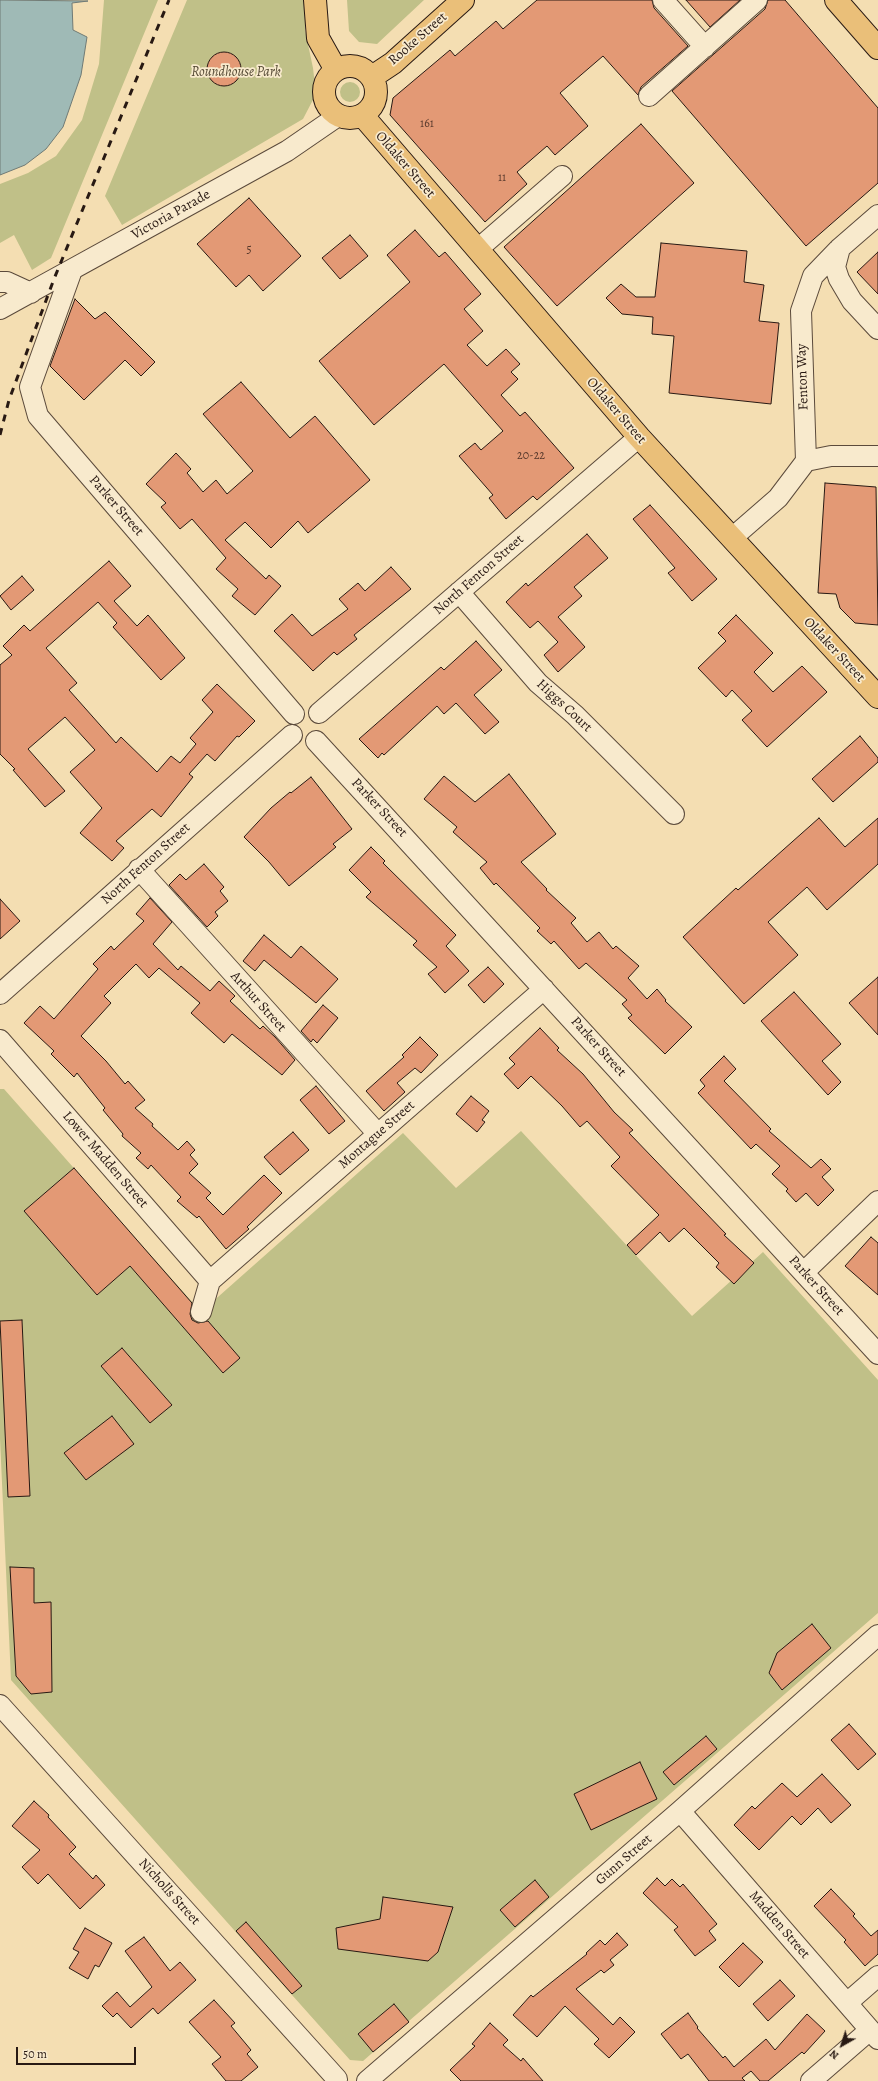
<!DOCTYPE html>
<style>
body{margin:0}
#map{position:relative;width:878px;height:2081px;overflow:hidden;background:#f4deb2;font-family:Alegreya,serif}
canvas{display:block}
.north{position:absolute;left:822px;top:2025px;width:40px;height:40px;-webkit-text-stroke:3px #f8eacd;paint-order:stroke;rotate:219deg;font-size:11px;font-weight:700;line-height:16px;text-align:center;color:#281913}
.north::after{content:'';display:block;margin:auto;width:14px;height:18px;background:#281913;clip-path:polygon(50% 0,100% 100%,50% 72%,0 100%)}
.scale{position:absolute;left:16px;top:2047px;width:120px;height:18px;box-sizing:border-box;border:2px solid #281913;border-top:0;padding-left:5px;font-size:12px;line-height:14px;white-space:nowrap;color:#281913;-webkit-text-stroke:3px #f8eacd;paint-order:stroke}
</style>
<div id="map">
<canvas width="878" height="2081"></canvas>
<div class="north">N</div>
<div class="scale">50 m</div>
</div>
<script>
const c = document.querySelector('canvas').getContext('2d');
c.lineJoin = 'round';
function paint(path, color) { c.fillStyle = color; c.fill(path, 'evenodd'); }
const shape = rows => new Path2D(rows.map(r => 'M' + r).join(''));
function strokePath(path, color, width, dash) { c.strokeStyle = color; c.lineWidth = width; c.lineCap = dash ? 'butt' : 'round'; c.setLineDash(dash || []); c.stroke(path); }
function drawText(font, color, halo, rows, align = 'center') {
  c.font = font + ' Alegreya,serif'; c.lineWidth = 3.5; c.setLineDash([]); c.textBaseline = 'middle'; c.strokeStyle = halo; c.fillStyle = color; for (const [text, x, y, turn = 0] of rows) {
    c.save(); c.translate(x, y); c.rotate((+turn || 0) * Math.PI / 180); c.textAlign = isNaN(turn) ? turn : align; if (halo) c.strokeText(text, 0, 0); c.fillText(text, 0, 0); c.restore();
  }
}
paint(shape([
 [104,0,158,0,51,258,32,270,14,235,0,243,0,184,28,173,56,156,82,120,99,64],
 [187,0,306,0,305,30,313,68,316,94,303,119,122,225,105,196],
 [347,0,424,0,377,44,359,42,349,31],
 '340 92a10 10 0 1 1 20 0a10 10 0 1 1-20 0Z',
 [0,1089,4,1089,201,1312,403,1133,456,1188,521,1131,692,1316,763,1252,878,1380,878,1613,363,2061,350,2060,11,1680,0,1439]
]), '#c0c088');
const water = shape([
 [0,0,88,1,72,3,73,30,87,37,81,75,63,127,46,149,25,165,0,175,0,0]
]);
paint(water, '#9fbab6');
strokePath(water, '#6f7a75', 1);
const building = shape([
 [537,0,652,0,654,8,688,46,641,87,638,95,603,56,560,93,588,126,555,155,547,146,517,172,527,184,485,222,390,115,393,98,450,50,455,56,496,21,503,29,537,0],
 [686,0,740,0,710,27,686,0],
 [768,0,785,0,878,108,878,183,806,246,672,91,765,9,768,0],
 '207 69a17 17 0 1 1 34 0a17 17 0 1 1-34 0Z',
 [641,124,694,183,557,306,504,247,641,124],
 [249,198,301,256,263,291,249,275,236,287,197,244,249,198],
 [415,230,439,257,445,252,481,294,464,309,483,331,467,345,487,366,506,349,520,364,511,372,518,379,501,395,520,416,525,412,574,468,537,500,533,496,506,519,489,498,493,495,459,456,475,443,481,450,503,431,444,364,374,425,319,361,410,282,387,255,415,230],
 [350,235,368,256,340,279,322,258,350,235],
 [661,243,747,251,744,282,764,285,759,321,779,323,771,404,669,393,674,336,652,334,653,317,622,314,606,298,621,284,636,297,655,297,661,243],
 [878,252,878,294,857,272,878,252],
 [75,299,95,319,105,312,155,362,141,376,125,360,84,400,50,366,75,299],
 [241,382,290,438,315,416,370,480,308,533,298,521,271,548,245,522,225,540,266,579,269,575,281,586,255,615,232,596,238,589,216,569,226,558,192,519,180,529,161,507,166,503,146,484,176,453,191,469,187,473,203,492,216,480,227,494,253,471,203,414,241,382],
 [825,483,876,487,878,625,855,623,840,608,836,594,818,593,825,483],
 [650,505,717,579,692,601,668,573,675,568,633,519,650,505],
 [587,534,608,558,574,587,582,596,558,617,585,647,558,672,544,655,558,642,538,621,530,628,506,602,526,583,528,586,587,534],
 [109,561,131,586,114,601,137,626,148,615,185,658,161,680,113,627,117,623,98,602,46,648,77,683,69,690,116,743,121,737,157,772,171,756,180,763,196,744,190,738,213,712,202,700,217,684,255,721,239,737,237,736,215,761,207,754,189,774,193,777,161,817,152,809,116,841,124,848,112,861,80,833,102,808,70,772,95,750,65,717,28,749,65,791,45,807,13,770,15,769,0,754,0,665,12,655,3,646,24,625,30,631,109,561],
 [391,567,411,589,354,635,357,639,337,655,334,652,313,671,274,631,292,614,312,636,348,609,339,599,358,583,365,591,391,567],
 [22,576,34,590,11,610,0,596,22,576],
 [736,615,773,653,754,672,773,692,802,666,827,692,767,747,742,720,752,711,732,690,726,697,698,668,726,641,718,633,736,615],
 [476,641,502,670,474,695,499,722,485,734,456,703,444,714,437,706,384,755,382,753,378,758,359,739,441,667,444,670,476,641],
 [860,736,878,758,878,762,833,802,812,779,860,736],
 [509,774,556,834,521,862,547,889,546,890,576,918,571,923,587,942,599,932,613,949,616,946,639,966,628,978,647,999,657,989,666,1000,665,1001,692,1027,665,1054,628,1018,632,1015,622,1004,627,1000,586,963,579,969,554,941,551,944,537,931,540,928,496,883,494,885,480,868,487,862,453,832,457,827,424,799,444,776,475,802,509,774],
 [311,777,352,829,333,844,336,847,289,886,269,862,244,837,271,808,290,792,291,793,311,777],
 [819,818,845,847,878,818,878,864,827,910,807,887,768,922,798,955,744,1004,683,937,736,888,738,890,819,818],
 [371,847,385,861,383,863,456,935,446,946,469,971,445,993,428,974,437,967,413,945,417,941,366,897,371,892,349,870,371,847],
 [204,864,224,887,220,891,228,901,215,912,218,916,207,927,169,885,180,874,186,880,204,864],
 [150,898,172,922,153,944,178,970,181,966,210,991,219,981,235,996,230,1001,260,1029,263,1026,275,1037,295,1060,282,1075,232,1034,224,1043,191,1013,200,1003,159,968,149,978,136,964,104,996,111,1003,81,1036,106,1061,125,1084,128,1081,145,1100,135,1108,153,1124,152,1126,178,1150,187,1141,195,1150,190,1155,198,1164,189,1173,211,1193,206,1198,223,1215,264,1175,282,1193,247,1227,249,1229,226,1249,199,1216,197,1218,177,1201,181,1197,151,1165,148,1169,136,1158,141,1153,122,1136,123,1134,103,1110,105,1108,77,1073,74,1077,51,1054,54,1051,24,1023,40,1006,54,1019,98,969,93,964,111,946,114,950,144,921,136,914,150,898],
 [0,899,20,921,0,939,0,899],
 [264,935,291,958,301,946,338,979,316,1003,264,960,255,971,243,961,264,935],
 [488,967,504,984,484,1003,468,985,488,967],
 [878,977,878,1035,849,1003,878,977],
 [794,992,841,1044,822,1061,841,1082,828,1095,761,1021,794,992],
 [323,1005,338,1018,317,1043,313,1039,311,1042,301,1031,323,1005],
 [540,1028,559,1048,557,1050,583,1074,614,1112,633,1130,629,1133,726,1234,724,1235,754,1263,734,1284,716,1267,719,1263,684,1228,669,1242,660,1232,636,1255,627,1245,659,1215,611,1166,620,1157,587,1121,580,1127,562,1106,531,1076,518,1089,504,1074,515,1064,509,1058,540,1028],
 [420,1037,438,1055,421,1073,415,1068,397,1083,405,1092,384,1111,366,1091,404,1057,402,1055,420,1037],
 [724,1056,736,1069,724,1081,771,1129,769,1131,811,1168,821,1159,831,1169,822,1177,834,1190,818,1206,806,1193,796,1202,786,1191,788,1189,772,1174,780,1166,756,1144,751,1149,698,1093,705,1086,700,1080,724,1056],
 [316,1086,345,1121,329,1134,300,1100,316,1086],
 [471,1096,489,1111,482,1120,485,1122,477,1132,456,1114,471,1096],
 [293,1132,309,1150,280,1175,264,1157,293,1132],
 [74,1168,192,1303,190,1314,192,1320,198,1323,208,1321,240,1358,223,1373,130,1266,97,1295,24,1211,74,1168],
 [871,1237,878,1243,878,1295,845,1266,871,1237],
 [22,1320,30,1496,8,1497,0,1321,22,1320],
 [122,1348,172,1405,150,1423,101,1366,122,1348],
 [112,1416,134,1444,86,1480,64,1453,112,1416],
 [10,1567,34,1568,34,1603,51,1602,52,1692,31,1694,16,1676,10,1567],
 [812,1624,831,1648,782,1690,769,1673,777,1653,812,1624],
 [849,1724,876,1754,858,1770,831,1740,849,1724],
 [706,1736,717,1749,674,1785,663,1772,706,1736],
 [640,1762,657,1799,591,1830,574,1794,640,1762],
 [822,1774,851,1805,831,1823,818,1808,801,1825,792,1816,759,1850,734,1825,752,1806,755,1809,782,1783,797,1797,822,1774],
 [34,1801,49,1815,48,1817,76,1847,69,1854,93,1879,96,1875,105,1885,80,1909,48,1874,38,1884,22,1867,40,1850,12,1826,34,1801],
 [657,1878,665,1886,672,1879,680,1887,683,1884,717,1924,709,1931,716,1940,695,1956,674,1930,678,1927,643,1893,657,1878],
 [535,1880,549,1897,515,1927,500,1910,535,1880],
 [831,1889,855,1914,853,1916,871,1936,878,1930,878,1954,865,1966,844,1942,846,1940,814,1906,831,1889],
 [383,1897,453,1907,438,1952,428,1961,338,1949,336,1928,380,1919,383,1897],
 [246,1922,302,1986,292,1994,236,1931,246,1922],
 [85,1928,112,1943,99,1967,95,1965,88,1979,69,1968,79,1952,73,1949,85,1928],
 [617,1933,628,1945,610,1960,614,1965,604,1973,601,1970,576,1989,613,2025,620,2017,635,2032,609,2058,594,2044,599,2039,565,2006,537,2037,513,2015,531,1995,533,1997,587,1954,586,1953,600,1940,605,1945,617,1933],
 [144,1937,170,1971,180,1962,196,1980,158,2014,153,2008,131,2028,117,2013,113,2017,102,2006,117,1992,130,2007,152,1987,125,1951,144,1937],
 [743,1943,763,1962,739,1987,719,1967,743,1943],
 [780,1980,795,1996,768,2021,753,2004,780,1980],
 [214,2000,235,2023,231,2026,251,2050,247,2054,258,2067,241,2081,226,2081,212,2064,221,2057,189,2022,214,2000],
 [394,2004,409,2022,373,2052,358,2034,394,2004],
 [688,2013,698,2027,697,2028,723,2058,725,2056,734,2067,766,2039,775,2050,807,2014,825,2031,804,2054,802,2052,768,2081,760,2081,751,2071,742,2078,745,2081,709,2081,688,2054,681,2059,661,2034,688,2013],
 [490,2023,508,2040,503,2045,521,2061,523,2058,543,2081,461,2081,450,2070,475,2046,472,2044,490,2023]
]);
paint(building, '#e39975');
strokePath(building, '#281913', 1);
const minor = shape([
 [663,0,705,47],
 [649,96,757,0],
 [840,248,835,267,839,279,852,301,878,329],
 [478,249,562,176],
 [72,270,30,387,38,416,294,714],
 [0,282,7,282,31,293],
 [0,309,287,151,338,116],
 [806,461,831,456,878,456],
 [732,538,778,498,806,461,801,311,813,276,840,248,878,215],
 [459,592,538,683,575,715,674,814],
 [319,713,639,437],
 [316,741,878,1354],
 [139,869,378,1134],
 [0,994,292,735],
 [0,1040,210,1281],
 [804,1272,878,1201],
 [210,1281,544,989],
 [201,1312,210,1281],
 [0,1705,337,2079],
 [680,1811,878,2039],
 [847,2003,878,1976],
 [367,2081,680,1811,878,1635],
 [811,2081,870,2030]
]);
const major = shape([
 [315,0,318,38,336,70],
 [836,0,878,48],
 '324 92a26 26 0 1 1 52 0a26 26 0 1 1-52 0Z',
 [372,77,393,63,463,0],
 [363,116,639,437,878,697]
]);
strokePath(minor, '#5b4a3b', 22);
strokePath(major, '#281913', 24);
strokePath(minor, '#f8eacd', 20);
strokePath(major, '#eabf79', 22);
strokePath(shape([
 [0,435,9,400,54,279,169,0]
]), '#281913', 3, [7, 7]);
drawText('12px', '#57392c', null, [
 ["161",427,124],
 ["11",502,178],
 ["5",249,250],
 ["20-22",531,456]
]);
drawText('14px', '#281913', '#f8eacd', [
 ["Rooke Street",418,39,-41],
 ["Oldaker Street",405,165,49],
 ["Victoria Parade",171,215,-29],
 ["Fenton Way",803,377,-92],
 ["Oldaker Street",616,411,49],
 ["Parker Street",116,506,49],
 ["North Fenton Street",479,575,-41],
 ["Oldaker Street",834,650,47],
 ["Higgs Court",564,706,43],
 ["Parker Street",379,808,47],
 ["North Fenton Street",146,864,-42],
 ["Arthur Street",258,1002,48],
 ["Parker Street",598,1047,48],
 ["Montague Street",377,1135,-41],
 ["Lower Madden Street",105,1160,49],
 ["Parker Street",816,1286,48],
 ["Gunn Street",624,1860,-41],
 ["Nicholls Street",169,1892,48],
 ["Madden Street",779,1925,49]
]);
drawText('italic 14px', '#564b36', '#f8eacd', [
 ["Roundhouse Park",236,73]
]);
</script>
